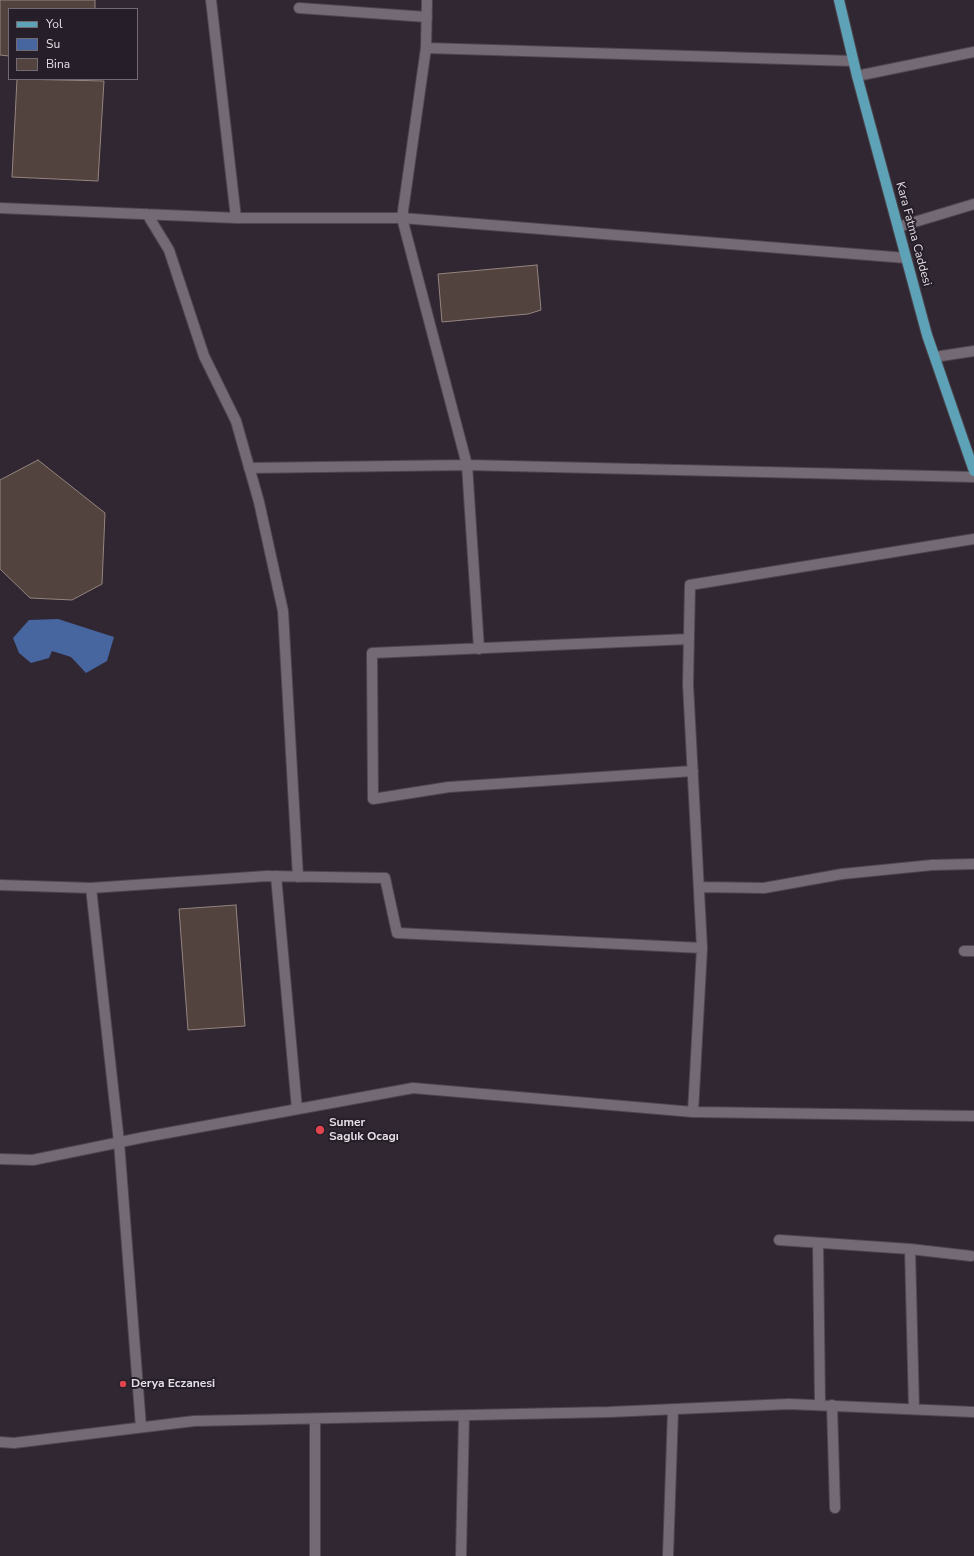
<!DOCTYPE html>
<meta charset="utf-8">
<style>
body{margin:0}
#map{position:relative;width:974px;height:1556px;overflow:hidden;background:#302732;font-family:"Nunito Sans",sans-serif}
canvas{display:block}
.legend{position:absolute;left:8px;top:8px;width:130px;height:72px;box-sizing:border-box;background:#261e28;border:1px solid #726b74;margin:0;padding:5px 7px;list-style:none;font-size:12px;color:#e4dee5}
.legend li{display:flex;align-items:center;gap:8px;height:20px}
.legend b{width:20px;border:1px solid #726b74}
</style>
<div id="map">
<canvas width="974" height="1556"></canvas>
<ul class="legend">
<li><b style="height:5px;background:#5da2b7"></b>Yol</li>
<li><b style="height:11px;background:#47659e"></b>Su</li>
<li><b style="height:11px;background:#52433e"></b>Bina</li>
</ul>
</div>
<script>
const c = document.querySelector('canvas').getContext('2d');
c.lineJoin = 'round';
function paint(path, color) { c.fillStyle = color; c.fill(path, 'evenodd'); }
const shape = rows => new Path2D(rows.map(r => 'M' + r).join(''));
function strokePath(path, color, width, dash) { c.strokeStyle = color; c.lineWidth = width; c.lineCap = dash ? 'butt' : 'round'; c.setLineDash(dash || []); c.stroke(path); }
function drawText(font, color, halo, rows, align = 'center') {
  c.font = font + ' "Nunito Sans",sans-serif'; c.lineWidth = 4; c.setLineDash([]); c.textBaseline = 'middle'; c.strokeStyle = halo; c.fillStyle = color; for (const [text, x, y, turn = 0] of rows) {
    c.save(); c.translate(x, y); c.rotate((+turn || 0) * Math.PI / 180); c.textAlign = isNaN(turn) ? turn : align; if (halo) c.strokeText(text, 0, 0); c.fillText(text, 0, 0); c.restore();
  }
}
paint(shape([
 [58,619,114,637,107,661,86,673,71,657,52,651,49,658,31,663,19,653,13,638,29,620]
]), '#47659e');
const building = shape([
 [0,0,95,0,95,9,9,9,9,56,0,55,0,0],
 [17,79,104,81,98,181,12,177,17,79],
 [537,265,541,310,528,314,442,322,438,274,537,265],
 [38,460,105,513,102,584,72,600,30,598,0,569,0,480,38,460],
 [236,905,245,1026,188,1030,179,909,236,905]
]);
paint(building, '#52433e');
strokePath(building, '#95857f', 1);
const minor = shape([
 [211,0,236,218],
 [427,0,426,48,402,218,467,465,479,649],
 [299,8,427,17],
 [426,48,853,61],
 [857,76,974,52],
 [0,208,236,218,402,218,906,258],
 [147,214,169,250,204,356,236,421,259,502,283,611,298,877],
 [898,227,974,204],
 [935,357,974,351],
 [249,468,467,465,974,477],
 [689,639,372,653,373,799,449,787,693,771],
 [276,876,297,1109],
 [0,885,91,888,267,876,385,878,397,933,702,948],
 [699,887,764,888,842,874,932,865,974,864],
 [91,888,119,1142,141,1427],
 [964,951,974,951],
 [693,1112,702,948,688,684,690,585,974,539],
 [0,1159,33,1160,145,1137,413,1088,693,1112,974,1116],
 [779,1240,910,1249,914,1409],
 [818,1243,820,1405],
 [910,1249,971,1256],
 [832,1405,835,1508],
 [315,1419,315,1556],
 [0,1442,14,1443,194,1421,609,1412,789,1404,974,1412],
 [461,1556,464,1416],
 [668,1556,673,1410]
]);
const major = shape([
 [839,0,857,76,927,335,974,471]
]);
strokePath(minor, '#4d464e', 12);
strokePath(major, '#4d464e', 12);
strokePath(minor, '#746a76', 10);
strokePath(major, '#5da2b7', 10);
for (const [x, y, r, color] of [
 [320,1130,5,"#e0444e"],
 [123,1384,4,"#e0444e"]
]) { const dot = new Path2D(); dot.arc(x, y, r, 0, 2 * Math.PI); c.fillStyle = color; c.fill(dot); strokePath(dot, '#261e28', 1.5); }
drawText('12px', '#e4dee5', '#261e28', [
 ["Kara Fatma Caddesi",913,234,75]
]);
drawText('bold 12px', '#e4dee5', '#261e28', [
 ["Sumer",329,1123],
 ["Saglık Ocagı",329,1137],
 ["Derya Eczanesi",131,1384]
], 'left');
</script>
